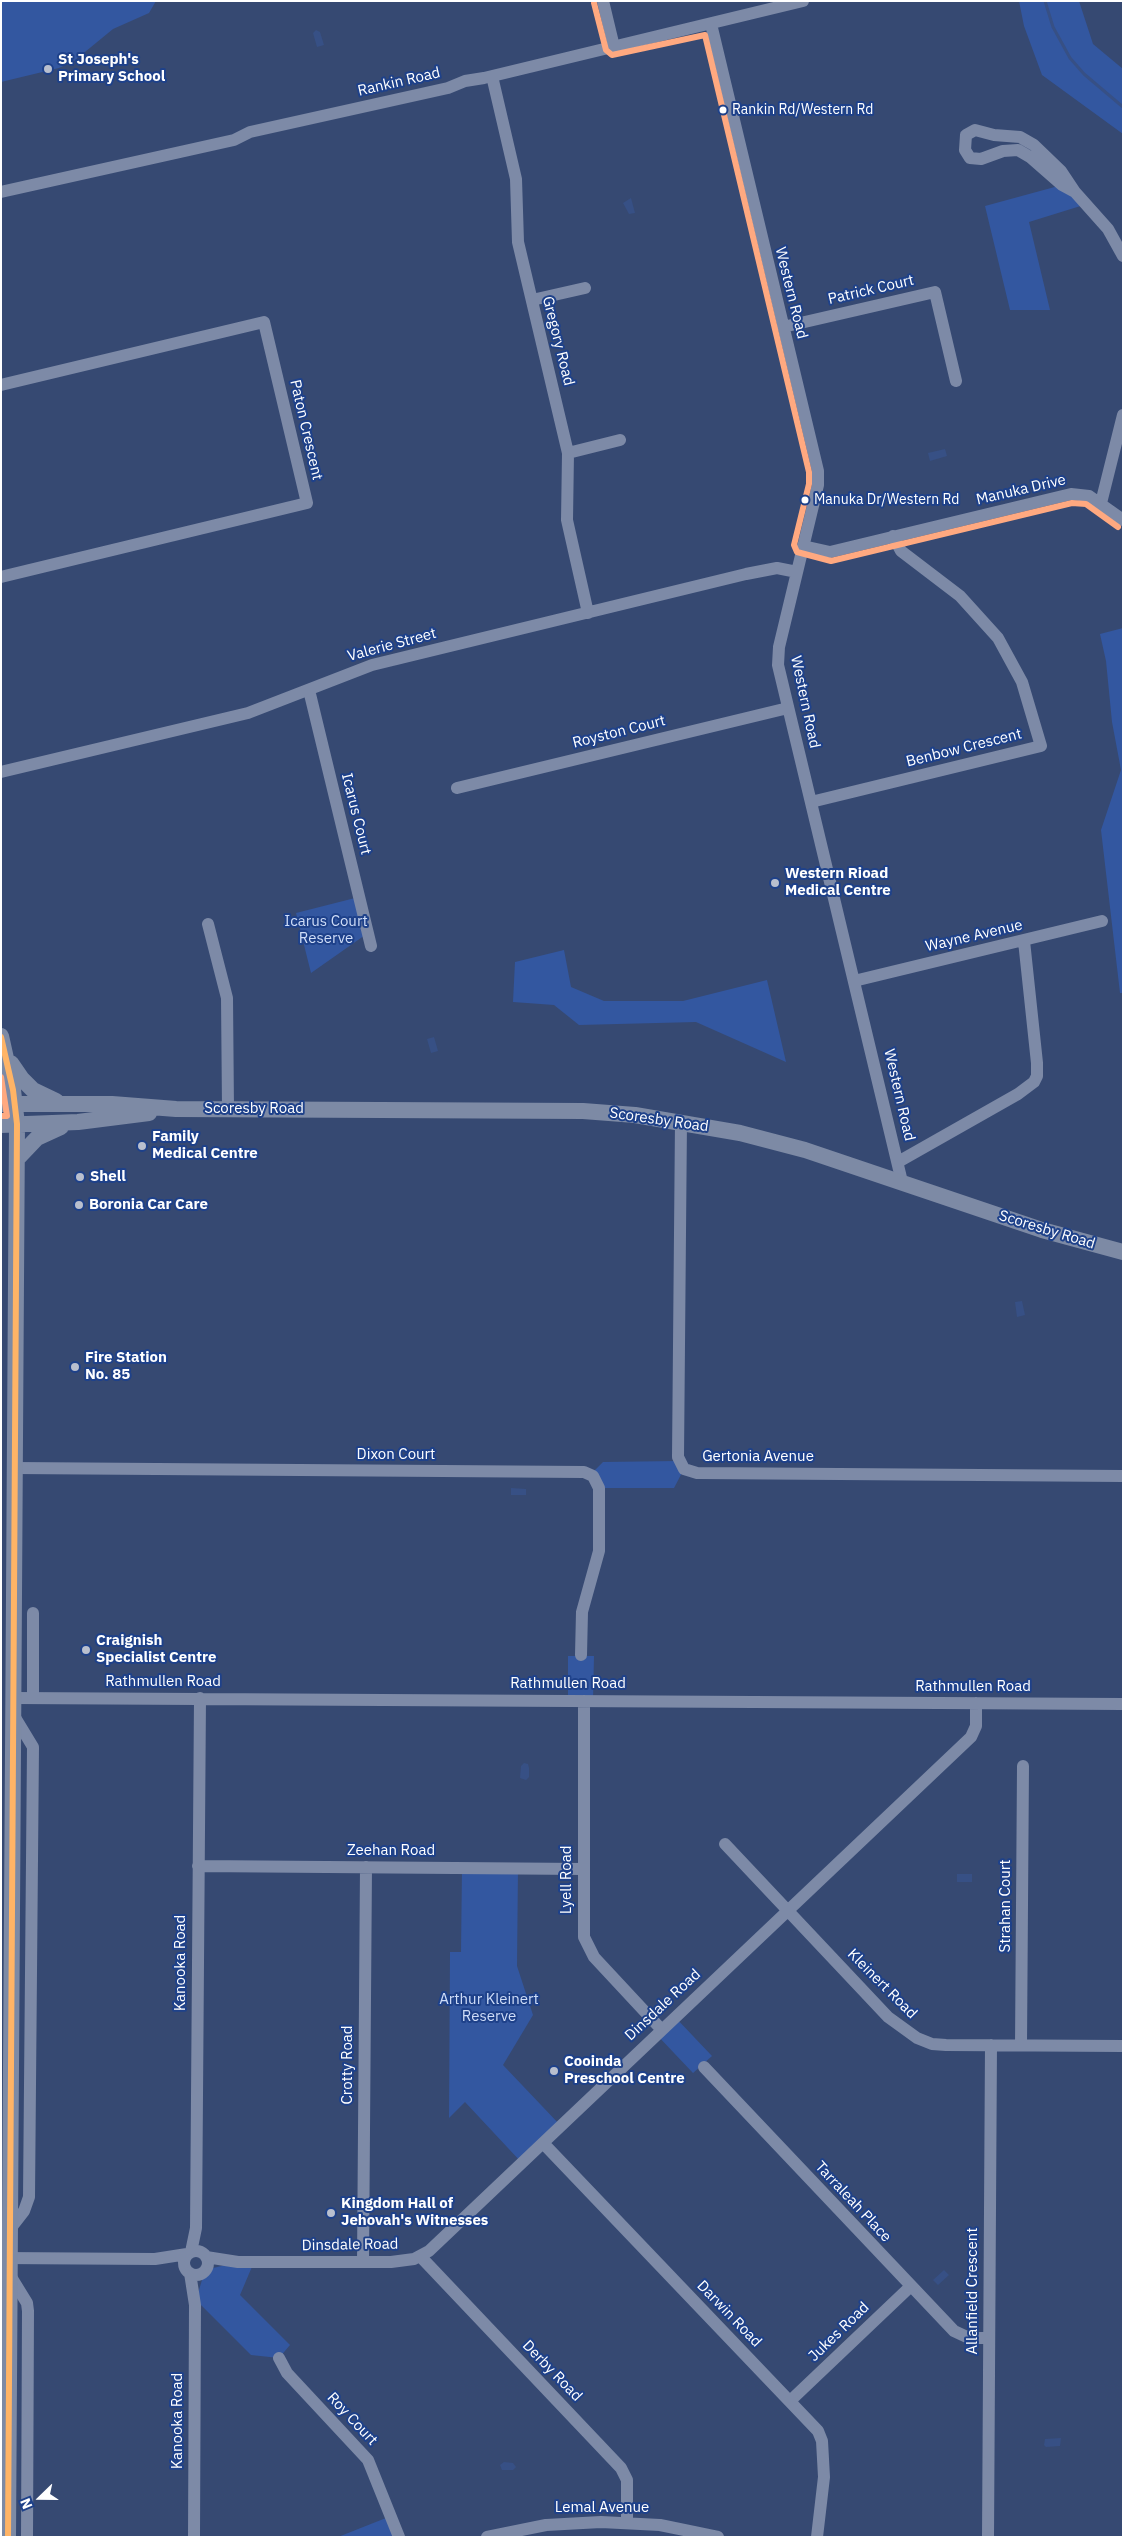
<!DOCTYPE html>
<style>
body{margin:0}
#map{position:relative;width:1124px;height:2538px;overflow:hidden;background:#364972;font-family:"IBM Plex Sans",sans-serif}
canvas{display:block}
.frame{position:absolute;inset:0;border:2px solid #fff;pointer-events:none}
.north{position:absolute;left:15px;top:2473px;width:50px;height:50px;-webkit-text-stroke:4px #1e418a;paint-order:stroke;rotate:248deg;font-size:14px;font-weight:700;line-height:20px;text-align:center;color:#fff}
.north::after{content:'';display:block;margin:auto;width:18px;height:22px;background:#fff;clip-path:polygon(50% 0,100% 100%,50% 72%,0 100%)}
</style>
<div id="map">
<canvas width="1124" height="2538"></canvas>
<div class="frame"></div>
<div class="north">N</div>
</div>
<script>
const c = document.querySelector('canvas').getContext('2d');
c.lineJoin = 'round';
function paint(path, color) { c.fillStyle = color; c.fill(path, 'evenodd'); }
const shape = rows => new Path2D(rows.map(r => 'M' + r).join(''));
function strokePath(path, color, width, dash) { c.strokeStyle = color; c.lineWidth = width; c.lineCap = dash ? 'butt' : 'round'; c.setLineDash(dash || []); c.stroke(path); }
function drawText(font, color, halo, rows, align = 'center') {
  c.font = font + ' "IBM Plex Sans",sans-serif'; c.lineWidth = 4; c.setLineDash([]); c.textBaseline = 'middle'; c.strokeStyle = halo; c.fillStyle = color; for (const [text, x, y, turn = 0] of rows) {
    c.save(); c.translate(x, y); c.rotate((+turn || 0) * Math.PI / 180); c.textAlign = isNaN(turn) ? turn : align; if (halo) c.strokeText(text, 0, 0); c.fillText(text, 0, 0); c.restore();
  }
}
paint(shape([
 [1,1,156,1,149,13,113,29,74,61,59,68,1,82],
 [1019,1,1079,1,1093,44,1123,69,1123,134,1042,75,1024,26],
 [1062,185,1087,204,1029,222,1050,310,1010,310,985,206],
 [1123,628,1123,993,1120,993,1101,830,1121,770,1112,722,1106,661,1100,634],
 [359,897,368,933,311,973,296,913],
 [564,950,571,987,604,1001,683,1001,767,980,786,1062,696,1022,579,1025,554,1005,513,1002,515,962],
 [679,1461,684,1469,674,1488,599,1488,590,1475,603,1462],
 [568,1656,594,1656,593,1701,568,1701],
 [462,1868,518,1868,517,1966,533,2015,503,2065,561,2126,522,2163,465,2102,449,2118,450,1952,461,1952],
 [675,2017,712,2056,693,2073,656,2034],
 [238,2262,254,2262,240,2295,290,2345,279,2358,251,2355,196,2300,205,2270],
 [391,2516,399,2537,338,2537]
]), '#3357a0');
paint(shape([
 [316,30,320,32,324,45,317,47,313,33],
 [631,198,635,213,629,214,623,203],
 [945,449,947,456,930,461,928,453],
 [434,1037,438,1051,431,1053,427,1039],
 [1022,1301,1025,1315,1017,1317,1015,1302],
 [511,1488,526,1489,526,1495,511,1495],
 [524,1763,528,1764,529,1768,529,1777,526,1780,520,1778,521,1766],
 [957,1874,972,1874,972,1882,957,1882],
 [944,2270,949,2275,938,2285,933,2280],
 [1061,2438,1060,2446,1046,2447,1044,2445,1045,2439],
 [504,2462,513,2463,516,2467,513,2470,502,2470,500,2465]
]), '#375085');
strokePath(shape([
 [1045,1,1053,27,1070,58,1084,74,1123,107]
]), '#375085', 3);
strokePath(shape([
 [603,1,614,47],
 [711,24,818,471,818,485,779,647,778,665,902,1182],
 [492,76,516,179,518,242,568,453,567,520,588,613],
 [1,192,234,140,250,132,448,88,465,81,484,78,803,1],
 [1075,192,1062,185,1030,157,1018,150,1003,151,981,159,970,158,965,150,966,135,975,130,994,135,1020,137,1034,145,1061,171,1075,192,1108,229,1123,256],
 [532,300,585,288],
 [783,327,935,292,956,381],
 [1,385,264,322,307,503,1,577],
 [568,453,620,440],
 [1101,503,1123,415],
 [803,546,830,552,1071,494,1089,496,1123,520],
 [309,690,371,946],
 [1,772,248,713,372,665,746,574,777,568,797,572],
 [457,788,788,708],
 [811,802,1041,746,1022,682,998,638,960,596,901,551,893,536],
 [208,924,227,998,228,1109],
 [854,981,1102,921],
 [681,1121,678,1457,684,1469,697,1473,1123,1476],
 [898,1162,1018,1094,1034,1082,1037,1076,1037,1063,1024,941],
 [14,1468,584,1472,593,1476,599,1488,599,1551,582,1612,581,1655],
 [33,1613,33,1697],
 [14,1698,1123,1704],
 [584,1701,584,1937,594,1957,661,2029],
 [725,1844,888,2017,917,2038,932,2044,946,2045,1123,2046],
 [198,1866,583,1869],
 [1021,2045,1023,1766],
 [704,2067,954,2331,969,2338,989,2338],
 [543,2143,818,2431,822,2441,824,2477,817,2537],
 [10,2229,24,2211,29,2197,33,1747,13,1714],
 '184 2263a12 12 0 1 1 24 0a12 12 0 1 1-24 0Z',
 [191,2252,196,2228,200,1698],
 [420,2256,621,2468,627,2480,627,2522],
 [206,2257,238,2262,391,2262,414,2259,429,2251,971,1737,976,1726,976,1703],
 [1,2258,155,2259,187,2254],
 [363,2262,366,1867],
 [190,2273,195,2305,194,2537],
 [11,2277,27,2303,28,2311,27,2537],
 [279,2358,287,2373,368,2460,399,2537],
 [790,2401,911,2286],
 [487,2537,546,2525,601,2522,660,2525,718,2537],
 [988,2537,991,2045]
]), '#7d8aa7', 12);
strokePath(shape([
 [1,1036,13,1090,17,1124,8,2537],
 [11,1063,22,1079,33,1090,56,1101],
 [1,1104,112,1104,176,1109,583,1111,635,1115,740,1133,805,1150,1042,1230,1123,1252],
 [1,1125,78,1122,149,1113],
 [17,1159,37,1138,61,1127]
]), '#7d8aa5', 16);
strokePath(shape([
 [1,1037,13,1090,17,1124,8,2537]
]), '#ffb466', 6);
strokePath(shape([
 [594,3,606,50,612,55,705,35,809,472,809,484,794,545,797,552,831,561,1072,503,1086,504,1118,527],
 [1,1077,7,1116,1,1116]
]), '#ffa980', 6);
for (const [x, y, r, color] of [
 [48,69,5,"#b9bfce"],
 [723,110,4.5,"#fff"],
 [805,500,4.5,"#fff"],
 [775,883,5,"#b9bfce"],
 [142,1146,5,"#b9bfce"],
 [80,1177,5,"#b9bfce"],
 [79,1205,5,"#b9bfce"],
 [75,1367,5,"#b9bfce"],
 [86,1650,5,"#b9bfce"],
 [554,2071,5,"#b9bfce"],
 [331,2213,5,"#b9bfce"]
]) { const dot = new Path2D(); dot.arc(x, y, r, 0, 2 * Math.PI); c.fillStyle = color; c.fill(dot); strokePath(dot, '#1e418a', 2); }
drawText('14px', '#fff', '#1e418a', [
 ["Rankin Rd/Western Rd",732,110],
 ["Manuka Dr/Western Rd",814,500]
], 'left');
drawText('bold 15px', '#fff', '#1e418a', [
 ["St Joseph's",58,60],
 ["Primary School",58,77],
 ["Western Rioad",785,874],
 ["Medical Centre",785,891],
 ["Family",152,1137],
 ["Medical Centre",152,1154],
 ["Shell",90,1177],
 ["Boronia Car Care",89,1205],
 ["Fire Station",85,1358],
 ["No. 85",85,1375],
 ["Craignish",96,1641],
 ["Specialist Centre",96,1658],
 ["Cooinda",564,2062],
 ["Preschool Centre",564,2079],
 ["Kingdom Hall of",341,2204],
 ["Jehovah's Witnesses",341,2221]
], 'left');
drawText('15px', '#fff', '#1e418a', [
 ["Rankin Road",399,82,-13],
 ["Patrick Court",871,290,-13],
 ["Western Road",791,293,76],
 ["Gregory Road",558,341,76],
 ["Paton Crescent",306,430,77],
 ["Manuka Drive",1021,490,-13],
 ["Valerie Street",392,645,-15],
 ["Western Road",805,702,78],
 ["Royston Court",619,732,-14],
 ["Benbow Crescent",964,748,-14],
 ["Icarus Court",356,814,76],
 ["Wayne Avenue",974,936,-13],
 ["Western Road",899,1095,77],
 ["Scoresby Road",254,1109],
 ["Scoresby Road",659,1120,8],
 ["Scoresby Road",1047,1230,17],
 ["Dixon Court",396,1455],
 ["Gertonia Avenue",758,1457],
 ["Rathmullen Road",163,1682],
 ["Rathmullen Road",568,1684],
 ["Rathmullen Road",973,1687],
 ["Zeehan Road",391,1851],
 ["Lyell Road",567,1880,-90],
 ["Strahan Court",1006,1906,-90],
 ["Kanooka Road",181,1963,-90],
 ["Kleinert Road",882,1984,45],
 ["Dinsdale Road",663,2005,-43],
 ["Crotty Road",348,2065,-90],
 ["Tarraleah Place",853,2202,47],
 ["Dinsdale Road",350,2245,-1],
 ["Allanfield Crescent",973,2291,-90],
 ["Darwin Road",729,2314,46],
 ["Jukes Road",839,2332,-44],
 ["Derby Road",552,2371,46],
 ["Roy Court",352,2419,47],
 ["Kanooka Road",178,2421,-90],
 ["Lemal Avenue",602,2508]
]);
drawText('15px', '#cfddf8', '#1e418a', [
 ["Icarus Court",326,922],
 ["Reserve",326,939],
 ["Arthur Kleinert",489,2000],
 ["Reserve",489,2017]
]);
</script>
